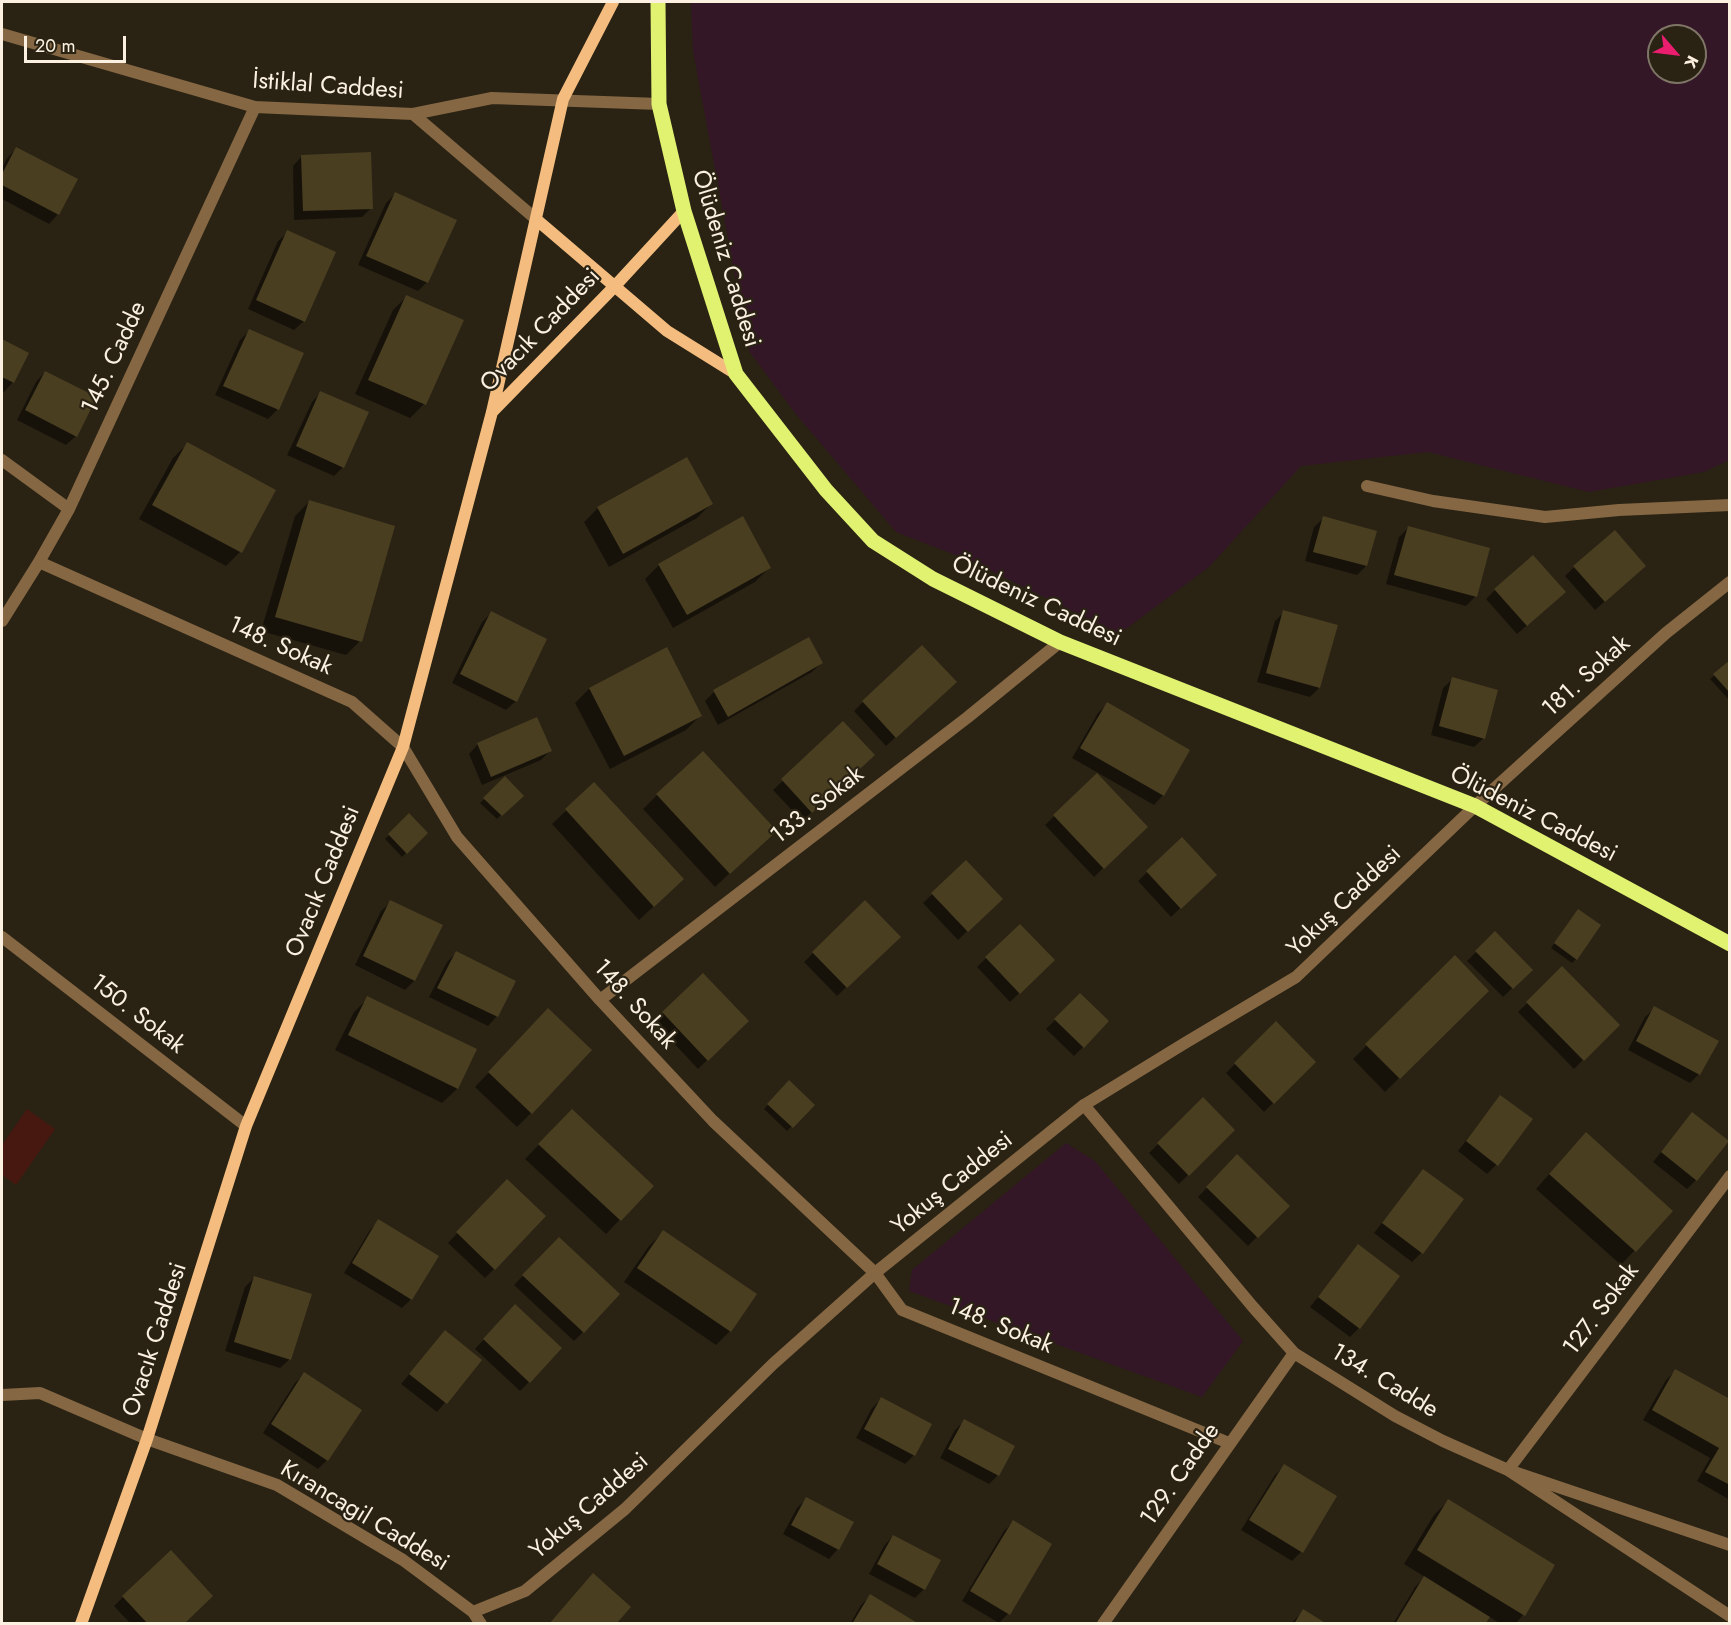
<!DOCTYPE html>
<meta charset="utf-8">
<style>
body{margin:0}
#map{position:relative;width:1731px;height:1625px;overflow:hidden;background:#2a2314;font-family:Jost,sans-serif}
canvas{display:block}
.frame{position:absolute;inset:0;border:3px solid #fcf1e0;pointer-events:none}
.north{position:absolute;left:1647px;top:24px;width:60px;height:60px;box-sizing:border-box;background:#2a2314;border:2px solid #7e7566;border-radius:50%;rotate:118deg;font-size:16px;font-weight:700;line-height:24px;text-align:center;color:#fcf1e0}
.north::after{content:'';display:block;margin:auto;width:21px;height:27px;background:#eb1d6e;clip-path:polygon(50% 0,100% 100%,50% 72%,0 100%)}
.scale{position:absolute;left:24px;top:36px;width:102px;height:27px;box-sizing:border-box;border:3px solid #fcf1e0;border-top:0;padding-left:8px;font-size:18px;line-height:21px;white-space:nowrap;color:#fcf1e0;-webkit-text-stroke:4px #2a2314;paint-order:stroke}
</style>
<div id="map">
<canvas width="1731" height="1625"></canvas>
<div class="frame"></div>
<div class="north">K</div>
<div class="scale">20 m</div>
</div>
<script>
const c = document.querySelector('canvas').getContext('2d');
c.lineJoin = 'round';
function paint(path, color) { c.fillStyle = color; c.fill(path, 'evenodd'); }
const shape = rows => new Path2D(rows.map(r => 'M' + r).join(''));
function strokePath(path, color, width, dash) { c.strokeStyle = color; c.lineWidth = width; c.lineCap = dash ? 'butt' : 'round'; c.setLineDash(dash || []); c.stroke(path); }
function drawText(font, color, halo, rows, align = 'center') {
  c.font = font + ' Jost,sans-serif'; c.lineWidth = 4.5; c.setLineDash([]); c.textBaseline = 'middle'; c.strokeStyle = halo; c.fillStyle = color; for (const [text, x, y, turn = 0] of rows) {
    c.save(); c.translate(x, y); c.rotate((+turn || 0) * Math.PI / 180); c.textAlign = isNaN(turn) ? turn : align; if (halo) c.strokeText(text, 0, 0); c.fillText(text, 0, 0); c.restore();
  }
}
paint(shape([
 [691,2,1729,2,1729,460,1704,472,1589,492,1428,452,1301,466,1209,567,1119,634,971,561,896,532,795,413,749,351,693,51],
 [1659,36,1695,36,1695,72,1659,72],
 [1066,1143,1095,1161,1243,1341,1202,1397,909,1291,912,1270]
]), '#341726');
paint(shape([
 [27,1109,55,1129,16,1185,2,1175,2,1145]
]), '#471810');
paint(shape([
 [16,149,58,214,49,224,2,199,2,168,7,158],
 [302,156,371,208,362,217,294,220,293,166],
 [395,194,427,282,418,291,358,265,386,203],
 [288,232,304,321,294,330,248,309,278,241],
 [407,296,424,404,410,418,355,394,393,310],
 [249,331,302,354,277,410,268,419,215,395,240,340],
 [2,341,27,354,13,382,4,392,2,391],
 [45,372,76,436,66,445,17,420,36,382],
 [321,392,343,467,334,476,287,455,312,402],
 [187,444,274,491,240,552,226,566,139,519,173,458],
 [309,502,360,641,346,655,261,631,295,516],
 [711,504,697,518,609,567,584,522,598,508],
 [1324,518,1366,566,1357,575,1305,561,1314,527],
 [1408,528,1488,549,1475,597,1466,606,1386,584,1399,537],
 [659,565,769,568,755,582,673,628,645,579],
 [1574,567,1635,575,1595,610,1565,576],
 [1495,590,1555,601,1517,634,1486,599],
 [1284,612,1319,688,1310,697,1257,682,1275,621],
 [491,613,516,701,506,710,452,683,482,622],
 [666,649,700,716,686,730,610,769,575,703,589,689],
 [1730,662,1730,701,1710,679],
 [821,663,812,672,718,725,705,701,714,692],
 [1453,679,1484,738,1474,747,1431,735,1443,688],
 [946,691,886,746,854,711,863,702],
 [1107,704,1188,751,1163,795,1154,805,1072,758,1098,713],
 [843,724,864,764,802,821,773,790],
 [478,744,550,751,541,760,482,785,469,754],
 [1097,775,1137,836,1094,877,1045,825],
 [505,779,521,796,497,819,480,803],
 [594,784,668,893,639,920,552,824],
 [657,795,761,844,715,887,643,809],
 [409,815,426,833,402,857,385,839],
 [1182,839,1206,884,1171,917,1138,881],
 [966,862,1000,899,958,940,923,903],
 [391,902,441,926,414,981,405,990,355,965,381,911],
 [865,902,899,937,837,996,804,962],
 [1574,915,1576,959,1572,963,1551,948],
 [1495,933,1531,970,1503,997,1467,961],
 [456,953,514,981,497,1016,488,1026,429,997,447,962],
 [986,958,1053,960,1010,1002,977,967],
 [1455,958,1487,991,1385,1092,1353,1059],
 [1562,969,1618,1025,1574,1069,1518,1012],
 [703,975,747,1021,698,1069,654,1022],
 [1080,995,1083,1047,1074,1056,1046,1029],
 [368,998,475,1050,457,1089,442,1103,335,1050,354,1012],
 [1655,1008,1699,1074,1690,1083,1628,1050,1645,1017],
 [1276,1023,1314,1062,1264,1112,1226,1073],
 [534,1024,531,1113,517,1127,475,1087],
 [789,1082,813,1105,787,1131,764,1109],
 [1500,1096,1496,1165,1487,1174,1458,1151],
 [1203,1100,1233,1130,1179,1184,1149,1153],
 [1692,1114,1696,1180,1687,1189,1653,1162],
 [558,1125,652,1186,606,1234,525,1159],
 [1572,1148,1671,1211,1621,1265,1536,1189],
 [1237,1157,1288,1206,1248,1246,1198,1197],
 [1423,1171,1462,1200,1421,1253,1412,1262,1374,1233],
 [498,1190,494,1269,485,1278,448,1243],
 [379,1221,411,1299,402,1308,344,1273,370,1230],
 [663,1232,730,1331,716,1345,624,1282,649,1246],
 [559,1239,583,1332,574,1341,514,1285],
 [1359,1246,1359,1328,1350,1337,1310,1307],
 [254,1278,290,1359,280,1368,225,1351,245,1287],
 [506,1315,529,1382,520,1391,475,1349],
 [445,1332,480,1361,437,1412,401,1384],
 [1675,1371,1730,1401,1730,1500,1697,1481,1710,1458,1643,1420,1666,1380],
 [304,1374,327,1460,318,1469,263,1433,295,1383],
 [881,1399,914,1455,905,1464,856,1438,872,1408],
 [964,1421,998,1475,989,1484,940,1458,955,1430],
 [1284,1466,1301,1552,1292,1561,1241,1530,1275,1475],
 [806,1499,838,1549,829,1559,783,1534,797,1508],
 [1448,1501,1523,1615,1515,1624,1501,1624,1488,1616,1484,1624,1393,1624,1415,1587,1425,1577,1404,1564,1434,1515],
 [1013,1522,1050,1544,1008,1614,999,1623,962,1601,1004,1531],
 [893,1536,924,1589,915,1598,869,1574,884,1546],
 [870,1596,916,1624,850,1624,861,1605],
 [123,1597,182,1624,131,1624,114,1606],
 [1303,1611,1324,1624,1291,1624]
]), '#0007');
paint(shape([
 [16,147,78,179,59,215,2,185,2,174],
 [371,152,373,209,303,211,301,155],
 [395,192,457,220,428,283,366,256],
 [287,230,336,252,305,322,256,300],
 [406,295,464,320,426,405,368,380],
 [249,329,304,353,279,410,223,386],
 [2,339,29,353,14,383,2,377],
 [45,371,97,397,77,437,25,410],
 [320,391,369,412,344,468,296,446],
 [187,442,276,490,242,553,152,505],
 [687,457,713,504,623,554,597,507],
 [309,500,395,526,362,642,275,617],
 [743,516,771,568,687,615,658,564],
 [1323,516,1377,531,1367,566,1313,552],
 [1408,526,1490,548,1477,597,1394,575],
 [1615,530,1646,566,1605,602,1573,566],
 [1533,555,1566,592,1527,626,1494,589],
 [1283,610,1338,625,1320,688,1266,673],
 [491,611,547,639,517,702,460,674],
 [809,637,823,663,728,717,713,690],
 [922,645,957,682,896,738,862,701],
 [667,647,702,716,624,756,589,688],
 [1730,660,1730,693,1713,674],
 [1452,677,1498,690,1485,739,1439,726],
 [1107,702,1190,750,1164,796,1080,748],
 [537,717,552,751,491,777,477,743],
 [843,721,875,755,812,813,781,779],
 [703,751,777,831,730,874,656,794],
 [1097,773,1148,827,1104,869,1053,815],
 [505,776,524,796,502,816,483,798],
 [594,782,684,879,654,907,565,809],
 [409,813,428,833,407,854,388,834],
 [1182,837,1217,875,1181,909,1146,871],
 [966,860,1003,899,968,932,931,893],
 [390,900,443,925,415,981,363,956],
 [865,900,901,937,847,988,812,952],
 [1578,909,1601,925,1577,960,1554,943],
 [1020,924,1055,960,1020,994,985,957],
 [1495,931,1533,970,1513,989,1475,951],
 [456,951,516,981,498,1017,437,988],
 [1455,955,1489,991,1400,1079,1365,1044],
 [1562,966,1620,1025,1584,1061,1526,1002],
 [703,973,749,1021,708,1061,662,1012],
 [1080,993,1109,1021,1084,1048,1054,1019],
 [367,996,477,1049,458,1089,348,1035],
 [1654,1006,1719,1041,1700,1075,1636,1041],
 [548,1008,592,1050,532,1114,488,1072],
 [1276,1021,1316,1062,1274,1104,1234,1063],
 [789,1080,815,1105,793,1128,767,1104],
 [1500,1095,1533,1119,1498,1166,1466,1141],
 [1203,1097,1235,1130,1189,1176,1157,1143],
 [572,1109,654,1186,621,1221,538,1144],
 [1692,1112,1729,1141,1697,1181,1661,1152],
 [1586,1132,1673,1211,1636,1252,1549,1174],
 [1237,1154,1290,1206,1258,1238,1206,1187],
 [1423,1169,1464,1199,1423,1254,1382,1223],
 [507,1179,546,1216,495,1270,456,1232],
 [378,1219,439,1256,412,1300,352,1263],
 [663,1230,757,1294,731,1332,637,1268],
 [559,1237,620,1294,584,1333,522,1275],
 [1358,1244,1400,1276,1360,1329,1318,1297],
 [254,1276,312,1294,291,1360,234,1342],
 [515,1304,562,1348,530,1383,483,1339],
 [445,1330,482,1360,447,1404,409,1374],
 [1675,1369,1730,1399,1730,1485,1705,1472,1719,1448,1652,1410],
 [304,1372,362,1410,328,1461,271,1424],
 [881,1397,932,1424,915,1456,864,1429],
 [964,1419,1015,1446,999,1476,948,1449],
 [1284,1464,1337,1496,1303,1553,1249,1520],
 [806,1497,854,1522,839,1550,791,1525],
 [1448,1499,1555,1565,1525,1616,1417,1550],
 [1013,1520,1052,1544,1010,1615,970,1591],
 [893,1535,941,1560,925,1590,877,1564],
 [171,1550,213,1596,184,1624,148,1624,122,1596],
 [593,1573,631,1607,616,1624,549,1624],
 [1424,1576,1490,1617,1485,1624,1395,1624],
 [870,1594,919,1624,852,1624],
 [1303,1609,1327,1624,1294,1624]
]), '#4a3e21');
strokePath(shape([
 [2,460,69,509],
 [1367,486,1433,501,1545,517,1619,510,1730,505],
 [39,562,352,702,403,747,457,837,600,1000,713,1121,875,1273,902,1310,1229,1443],
 [2,621,39,562,69,509,255,107],
 [1475,806,1666,633,1730,582],
 [2,937,246,1126],
 [600,1000,968,717,1060,642],
 [1084,1105,1253,1307,1294,1353,1395,1416,1443,1441,1508,1470,1730,1616],
 [1730,1176,1508,1470,1730,1545],
 [2,1395,40,1393,147,1439],
 [1103,1624,1294,1353]
]), '#856743', 12);
strokePath(shape([
 [2,34,255,107,413,114,492,98,659,104],
 [413,114,537,220],
 [147,1439,277,1485,403,1560,473,1612,481,1624],
 [473,1612,525,1591,625,1509,773,1364,875,1273,1084,1105,1185,1043,1296,977,1475,806]
]), '#856743', 12);
strokePath(shape([
 [537,220,667,331,736,374],
 [493,411,615,286,684,211],
 [81,1624,147,1439,246,1126,403,747,492,412,563,99,613,2]
]), '#f4bd7f', 12);
strokePath(shape([
 [658,2,659,104,684,211,736,374,826,490,873,541,933,579,1060,642,1475,806,1730,944]
]), '#e1f271', 15);
drawText('24px', '#fcf1e0', '#2a2314', [
 ["İstiklal Caddesi",328,87,4],
 ["Ölüdeniz Caddesi",725,259,73],
 ["Ovacık Caddesi",541,331,-46],
 ["145. Cadde",115,358,-65],
 ["Ölüdeniz Caddesi",1036,602,25],
 ["148. Sokak",280,647,24],
 ["181. Sokak",1587,677,-42],
 ["133. Sokak",818,806,-38],
 ["Ölüdeniz Caddesi",1533,815,27],
 ["Ovacık Caddesi",324,882,-68],
 ["Yokuş Caddesi",1345,902,-44],
 ["148. Sokak",634,1005,48],
 ["150. Sokak",137,1015,38],
 ["Yokuş Caddesi",953,1184,-39],
 ["127. Sokak",1602,1310,-53],
 ["148. Sokak",1000,1327,22],
 ["Ovacık Caddesi",156,1340,-72],
 ["134. Cadde",1384,1382,31],
 ["129. Cadde",1181,1475,-55],
 ["Yokuş Caddesi",590,1507,-41],
 ["Kırancagil Caddesi",364,1517,31]
]);
</script>
